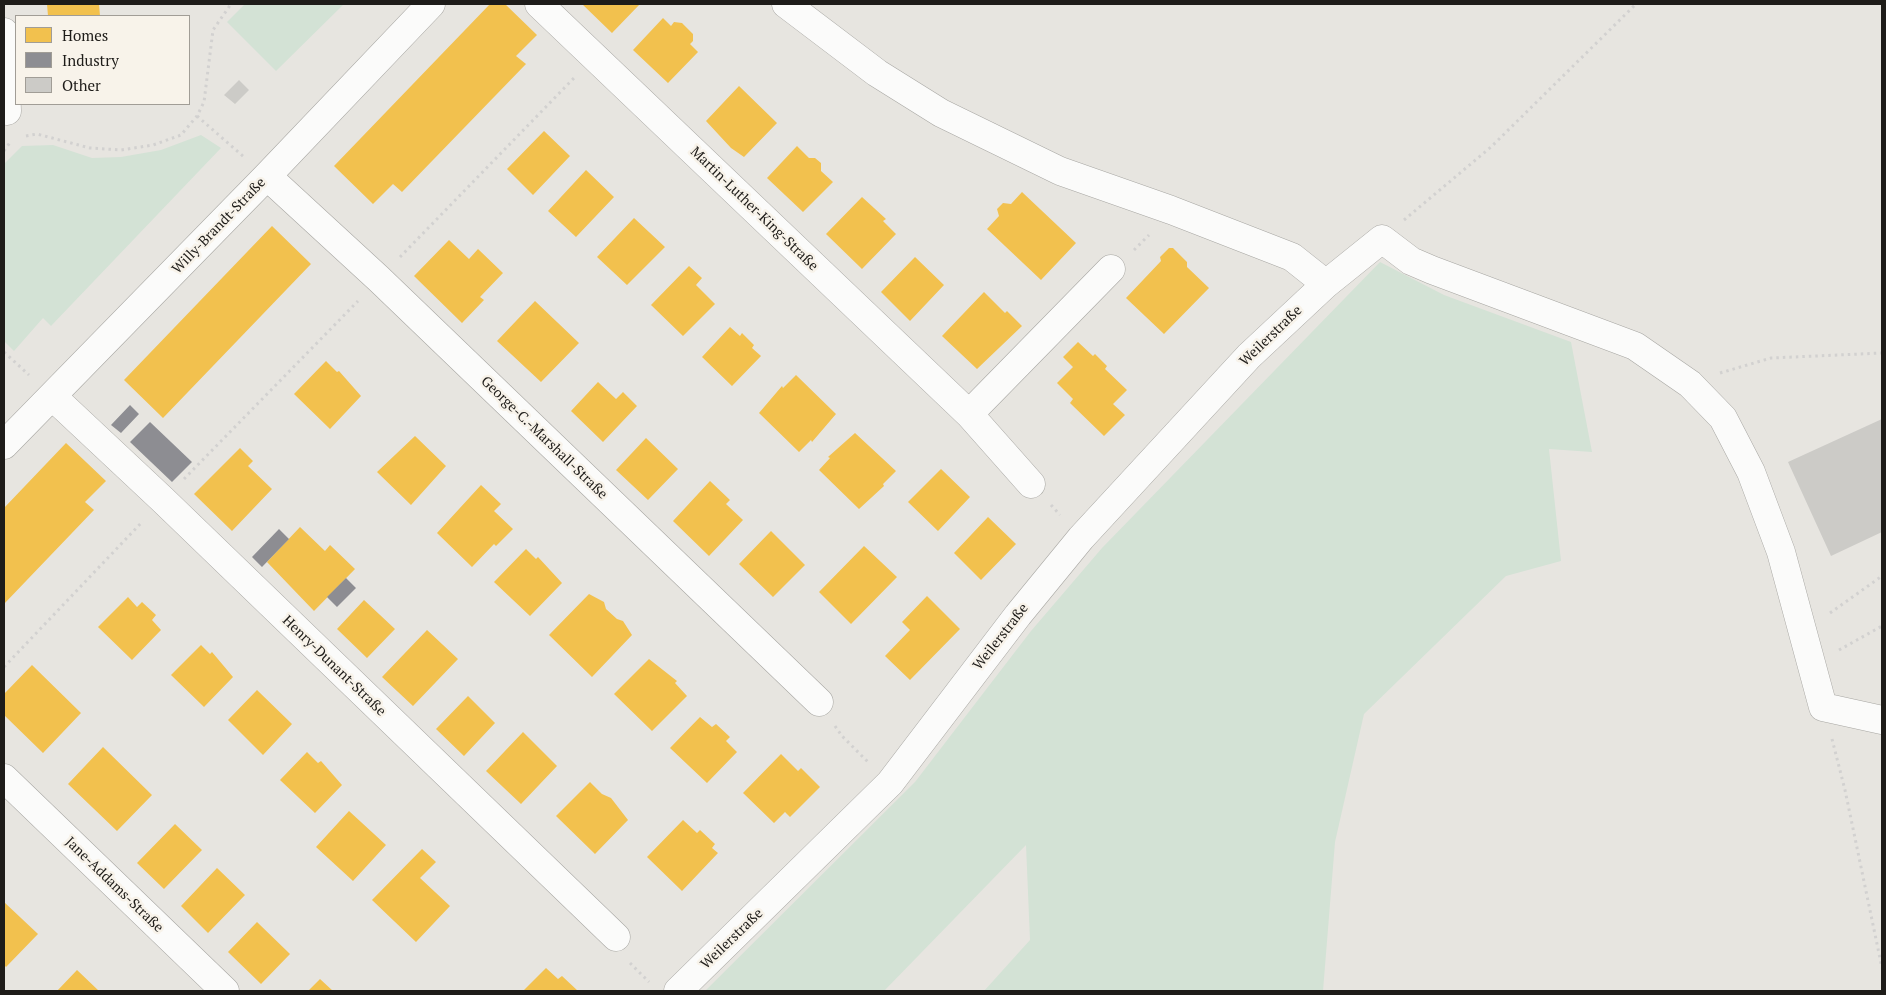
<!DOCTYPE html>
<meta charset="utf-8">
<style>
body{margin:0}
#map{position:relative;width:1886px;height:995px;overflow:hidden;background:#e7e5e0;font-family:"PT Serif",serif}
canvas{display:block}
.frame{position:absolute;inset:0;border:5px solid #1e1c19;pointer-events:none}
.legend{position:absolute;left:15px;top:15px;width:175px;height:90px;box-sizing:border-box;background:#f8f3ea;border:1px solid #a19d96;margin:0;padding:6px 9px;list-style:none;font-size:15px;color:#1e1c19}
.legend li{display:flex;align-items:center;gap:10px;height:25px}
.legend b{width:25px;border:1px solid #a19d96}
</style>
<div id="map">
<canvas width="1886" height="995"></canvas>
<div class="frame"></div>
<ul class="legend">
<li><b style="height:14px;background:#f2c14e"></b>Homes</li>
<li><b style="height:14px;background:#8d8d92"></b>Industry</li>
<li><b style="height:14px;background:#cccbc7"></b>Other</li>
</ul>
</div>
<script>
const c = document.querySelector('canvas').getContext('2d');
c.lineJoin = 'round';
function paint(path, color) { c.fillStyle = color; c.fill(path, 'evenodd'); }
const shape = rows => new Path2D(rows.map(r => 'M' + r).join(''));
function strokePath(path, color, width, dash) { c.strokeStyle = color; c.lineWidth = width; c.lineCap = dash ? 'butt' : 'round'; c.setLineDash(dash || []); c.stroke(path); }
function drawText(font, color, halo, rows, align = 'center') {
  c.font = font + ' "PT Serif",serif'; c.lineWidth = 5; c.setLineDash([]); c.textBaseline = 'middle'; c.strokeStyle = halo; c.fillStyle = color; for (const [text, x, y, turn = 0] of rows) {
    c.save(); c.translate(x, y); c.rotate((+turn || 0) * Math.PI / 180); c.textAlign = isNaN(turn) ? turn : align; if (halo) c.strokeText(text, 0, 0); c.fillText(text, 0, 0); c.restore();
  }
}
paint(shape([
 [245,4,344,4,276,71,227,22],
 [201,135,221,148,51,326,43,318,14,351,4,341,4,164,22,146,53,145,92,158,121,157,161,150],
 [1380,262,1444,295,1571,342,1592,452,1549,449,1561,561,1506,576,1364,714,1335,842,1323,991,984,991,1030,940,1026,845,884,991,705,991,915,782,1031,631,1102,548]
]), '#d3e2d5');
paint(shape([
 [47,4,99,4,100,16,48,16],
 [490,4,505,4,537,35,516,56,526,64,402,192,393,184,373,204,334,166],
 [582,4,640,4,612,33],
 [663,18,671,26,674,22,682,23,693,34,693,41,690,44,698,52,668,83,633,50],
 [739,86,777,123,744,157,731,148,706,121],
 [544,131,570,156,533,195,507,169],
 [797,146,809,158,815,158,821,163,821,171,833,182,803,212,767,178],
 [586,170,614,197,576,237,548,211],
 [1022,192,1076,243,1041,280,987,229,999,216,997,209,1003,203,1011,204],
 [862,197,886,219,883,221,896,234,862,269,826,234],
 [634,218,665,247,627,285,597,257],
 [272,226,311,264,163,418,124,380],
 [449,240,469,259,478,249,503,273,480,297,484,300,462,323,414,276],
 [1169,248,1173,248,1187,262,1187,267,1209,288,1164,334,1126,298,1161,261,1160,257],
 [915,257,944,285,910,321,881,292],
 [689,266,702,278,696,285,715,304,683,336,651,305],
 [984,292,1005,313,1007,311,1022,326,977,369,942,336],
 [535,301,579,343,541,382,497,341],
 [730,327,740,336,742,333,754,345,752,348,761,356,732,386,702,357],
 [1078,342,1093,356,1095,354,1107,366,1105,369,1127,390,1113,404,1125,415,1104,436,1070,403,1073,399,1057,383,1073,367,1063,357],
 [326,361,337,372,339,371,361,396,330,429,294,394],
 [796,375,836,414,812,442,811,440,799,452,759,413,782,386,783,388],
 [598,382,616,399,623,392,637,406,603,442,571,411],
 [855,433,896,471,883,484,884,486,859,509,819,470,830,458,828,457],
 [415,436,446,466,411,505,377,472],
 [646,438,678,469,648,500,616,470],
 [66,443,106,481,85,502,94,510,4,604,4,508],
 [240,448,253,461,248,466,272,489,232,531,194,494],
 [941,469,970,497,938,531,908,502],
 [710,481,730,500,726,504,743,520,709,556,673,521],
 [481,485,501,504,494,511,513,529,496,546,494,544,472,567,437,533],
 [988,517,1016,544,981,580,954,553],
 [300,527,325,551,330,545,355,569,314,611,267,562],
 [771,531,805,565,773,597,739,564],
 [864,546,897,577,851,624,819,592],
 [526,549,536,559,538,557,562,583,530,616,494,582],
 [589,594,604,602,606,609,617,619,623,621,632,635,592,677,549,635],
 [927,596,960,629,910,680,885,656,910,630,902,622],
 [128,597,137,607,142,602,156,615,152,620,161,630,132,660,98,627],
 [364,600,395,629,367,658,337,629],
 [427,630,458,659,413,706,382,677],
 [201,645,210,654,212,652,233,677,204,707,171,675],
 [649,659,677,681,675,683,687,696,652,731,614,694],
 [32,665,81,713,43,753,4,715,4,694],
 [257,690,292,724,263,755,228,720],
 [468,696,495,723,464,756,436,729],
 [700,717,712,727,716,724,730,737,726,741,737,752,707,783,670,748],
 [523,732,557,766,521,804,486,771],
 [103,747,152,795,117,831,68,784],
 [307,752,318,763,321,761,342,785,315,813,280,780],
 [781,754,798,771,801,768,820,787,790,817,785,812,774,823,743,793],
 [590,782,602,794,611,798,628,820,595,854,556,816],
 [349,811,386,845,353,881,316,847],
 [683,820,697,833,700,830,715,844,712,848,718,853,682,891,647,857],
 [175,824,202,850,164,889,137,863],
 [422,849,436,862,420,878,450,906,416,942,372,900],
 [217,868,245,895,208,933,181,906],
 [4,902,38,934,6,967,4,965],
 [257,922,290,954,261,984,228,952],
 [546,968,558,979,562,976,578,991,523,991],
 [77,970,99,991,57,991],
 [320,979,333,991,308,991]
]), '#f2c14e');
paint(shape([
 [130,405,139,414,121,433,111,425],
 [150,422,192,462,172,482,130,442],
 [279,529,289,539,262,567,252,557],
 [346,578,356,588,337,607,327,597]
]), '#8d8d92');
paint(shape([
 [239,80,249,90,235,104,224,95],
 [1882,419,1882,532,1831,556,1788,462]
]), '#cccbc7');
const minor = shape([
 [539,4,969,414,1031,484],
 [786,4,877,73,941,113,1060,171,1171,210,1292,257,1326,284],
 [4,32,7,111],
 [267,176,379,279,819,702],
 [52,396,163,500,616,937],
 [969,414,1111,269],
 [4,445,267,176,431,4],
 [4,778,225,991],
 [678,991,890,783,1018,615,1081,538,1249,356,1326,284,1382,239,1411,261,1432,270,1635,346,1690,384,1723,418,1751,472,1781,552,1823,707,1882,720]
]);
strokePath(minor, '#a7a6a2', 29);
strokePath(shape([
 [197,116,244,157],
 [26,136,37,134,90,148,121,150,153,145,181,135,197,116,204,102,213,30,231,4],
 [4,151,11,141],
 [1404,220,1491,147,1636,4],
 [1134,250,1149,235],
 [400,257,574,78],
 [4,352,29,375],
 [1720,373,1771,358,1882,353],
 [184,479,358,301],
 [1051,505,1060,515],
 [1830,613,1882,576],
 [1839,650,1882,626],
 [4,667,143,521],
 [835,726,842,736,868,762],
 [1832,739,1845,790,1882,968],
 [630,963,649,982]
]), '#d2d1d0', 3, [2.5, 4]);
strokePath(minor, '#fbfbfa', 28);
drawText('14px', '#1e1c19', '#f8f3ea', [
 ["Martin-Luther-King-Straße",754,209,44],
 ["Willy-Brandt-Straße",219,226,-46],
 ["Weilerstraße",1271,336,-44],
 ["George-C.-Marshall-Straße",544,438,44],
 ["Weilerstraße",1001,637,-52],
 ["Henry-Dunant-Straße",334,666,44],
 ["Jane-Addams-Straße",114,885,44],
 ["Weilerstraße",732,939,-44]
]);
</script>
